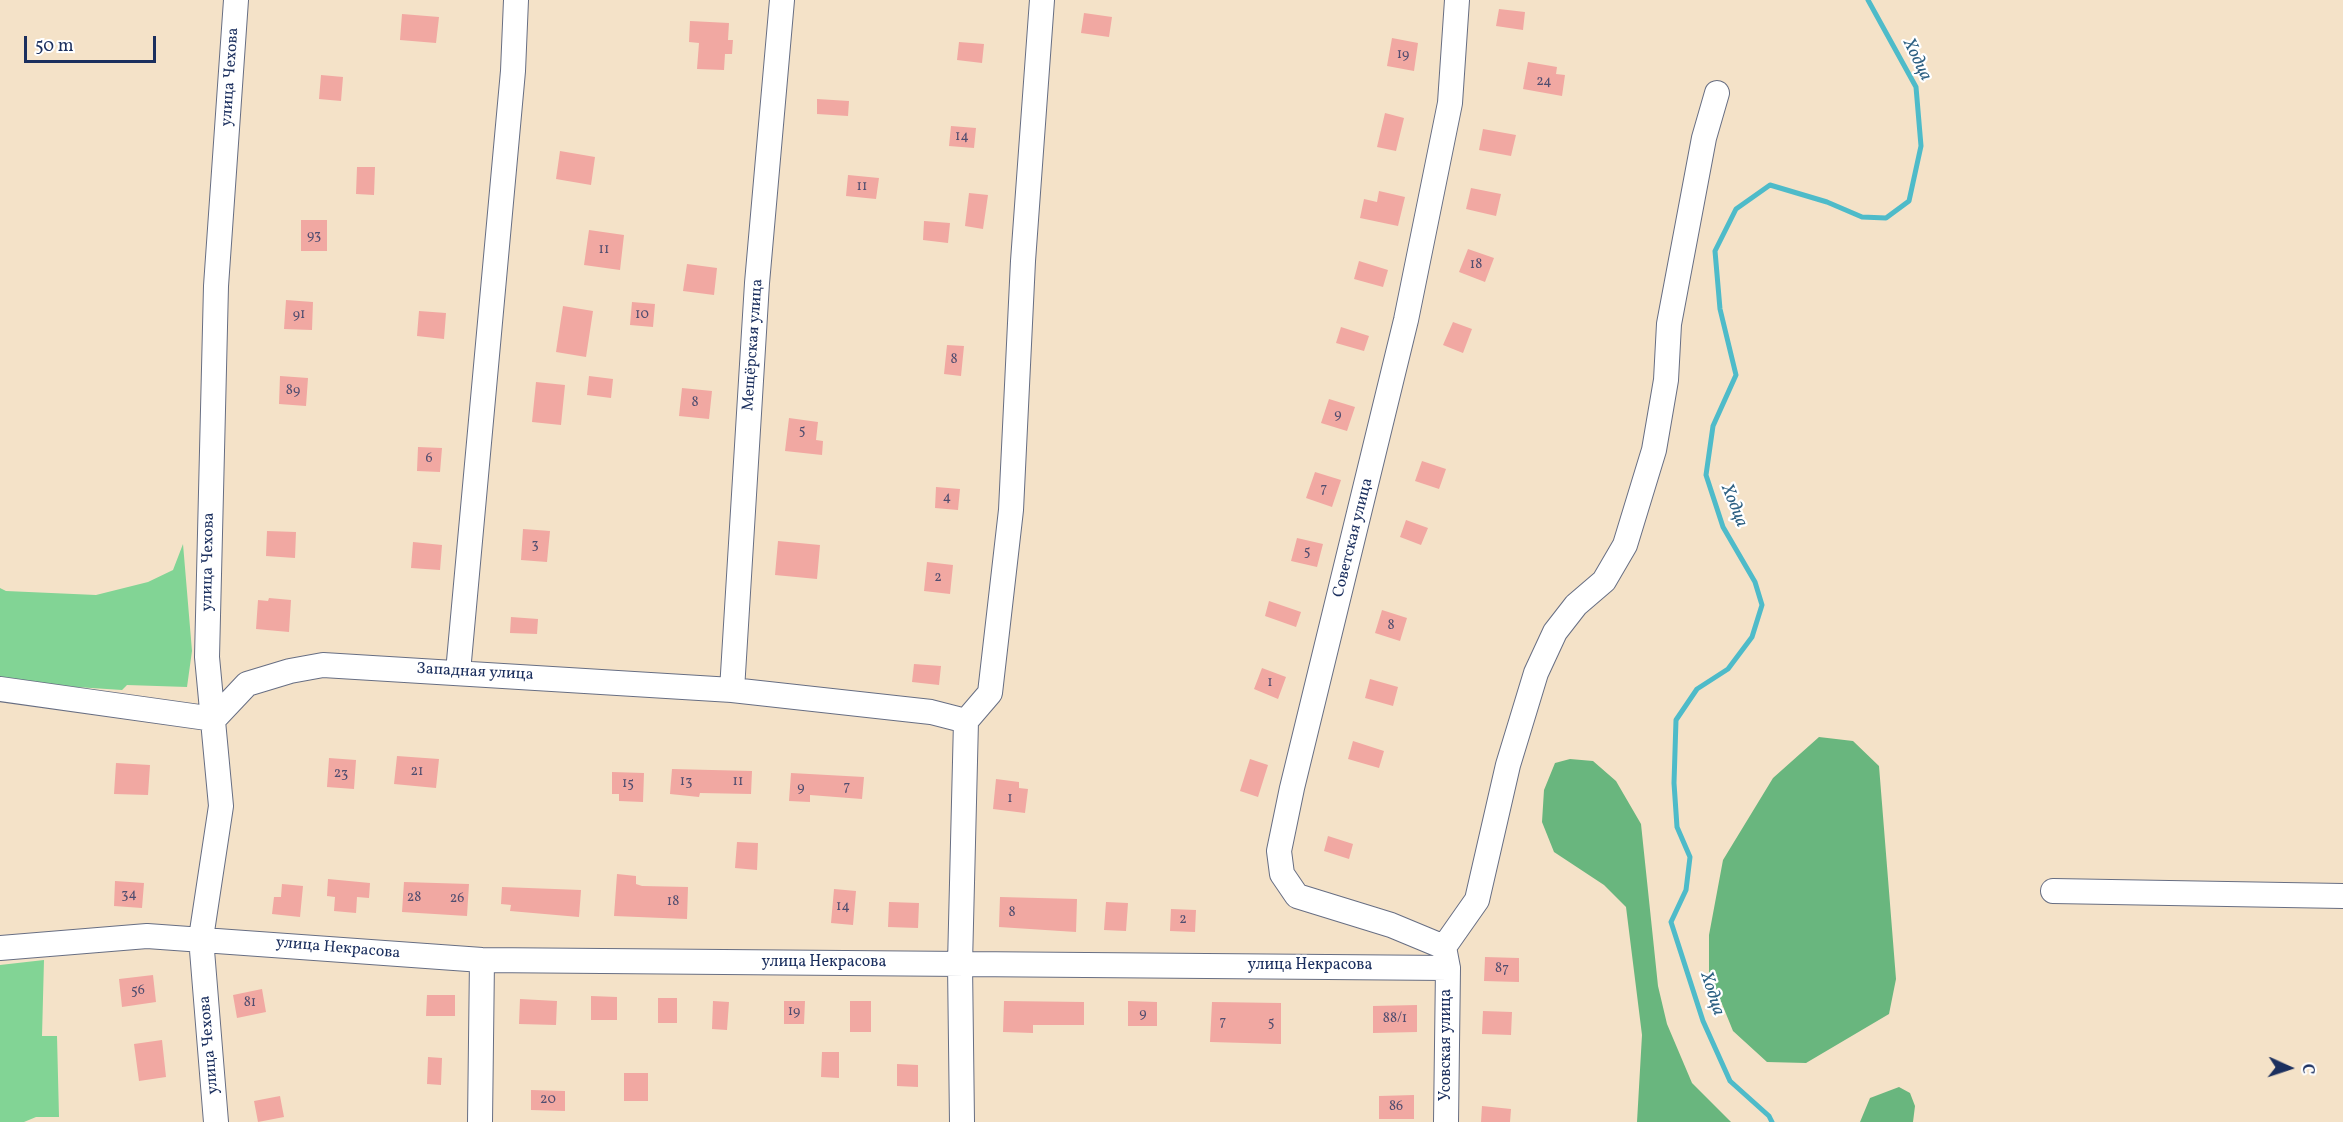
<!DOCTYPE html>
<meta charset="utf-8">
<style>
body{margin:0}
#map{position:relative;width:2343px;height:1122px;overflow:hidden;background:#f4e2c8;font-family:Vollkorn,serif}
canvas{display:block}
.north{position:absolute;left:2259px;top:1038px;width:60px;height:60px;-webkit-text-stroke:4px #fff;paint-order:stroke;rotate:93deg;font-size:16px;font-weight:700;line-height:24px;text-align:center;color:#1b2f5e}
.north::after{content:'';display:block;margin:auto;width:21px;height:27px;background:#1b2f5e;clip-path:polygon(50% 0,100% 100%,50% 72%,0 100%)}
.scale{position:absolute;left:24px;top:36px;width:132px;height:27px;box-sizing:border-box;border:3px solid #1b2f5e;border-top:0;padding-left:8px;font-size:18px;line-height:21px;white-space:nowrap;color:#1b2f5e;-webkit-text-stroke:4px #fff;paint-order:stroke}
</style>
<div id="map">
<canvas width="2343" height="1122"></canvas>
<div class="north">С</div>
<div class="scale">50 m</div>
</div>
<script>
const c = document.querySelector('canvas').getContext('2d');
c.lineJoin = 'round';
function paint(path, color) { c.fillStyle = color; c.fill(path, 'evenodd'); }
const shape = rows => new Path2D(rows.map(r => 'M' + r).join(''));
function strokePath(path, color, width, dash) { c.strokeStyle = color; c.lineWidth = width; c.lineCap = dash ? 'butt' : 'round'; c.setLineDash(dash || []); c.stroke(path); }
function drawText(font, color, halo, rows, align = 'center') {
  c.font = font + ' Vollkorn,serif'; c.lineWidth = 4.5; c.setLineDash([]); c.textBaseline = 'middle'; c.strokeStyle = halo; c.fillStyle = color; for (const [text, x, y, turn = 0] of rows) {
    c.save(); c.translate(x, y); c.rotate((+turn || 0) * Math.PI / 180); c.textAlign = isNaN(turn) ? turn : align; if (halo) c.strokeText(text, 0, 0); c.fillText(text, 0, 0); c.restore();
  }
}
paint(shape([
 [183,544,192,651,187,687,127,685,122,690,0,682,0,588,6,591,96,595,148,582,173,570],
 [44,960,42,1036,57,1036,59,1117,36,1117,24,1122,0,1122,0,965]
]), '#82d495');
paint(shape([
 [1819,737,1853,741,1879,766,1896,979,1889,1014,1806,1063,1767,1062,1733,1031,1709,972,1709,935,1723,860,1773,778],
 [1570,759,1593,761,1616,781,1641,824,1658,986,1667,1024,1692,1083,1731,1122,1637,1122,1642,1035,1626,907,1604,885,1554,852,1542,822,1544,790,1555,763],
 [1899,1087,1910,1093,1915,1106,1913,1122,1860,1122,1870,1098]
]), '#69b67e');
strokePath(shape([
 [1772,1122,1769,1116,1730,1081,1703,1021,1671,922,1686,890,1690,857,1677,827,1674,783,1676,720,1697,689,1728,669,1752,637,1762,605,1755,582,1723,527,1706,475,1713,426,1736,375,1720,309,1715,251,1736,209,1770,185,1827,202,1862,217,1886,218,1909,201,1921,146,1916,87,1868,0]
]), '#4ebbc9', 5);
paint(shape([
 [1499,9,1525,12,1523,30,1496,26],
 [1084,13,1112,17,1109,37,1081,33],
 [402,14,439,17,436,43,400,40],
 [690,21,729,23,728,40,733,40,732,54,725,54,724,70,697,69,699,43,689,42],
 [1392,38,1418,43,1414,71,1387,66],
 [959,42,984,44,982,63,957,60],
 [1528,62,1557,67,1556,74,1565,75,1562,96,1523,89],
 [321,75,343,77,341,101,319,99],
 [817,99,849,101,848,116,817,114],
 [1385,113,1404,118,1396,151,1377,147],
 [951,126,976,128,974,148,949,146],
 [1483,129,1516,135,1511,156,1479,150],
 [560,151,595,157,591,185,556,179],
 [357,167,375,167,374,195,356,194],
 [848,175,879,178,876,199,846,196],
 [1471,188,1501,194,1496,216,1466,209],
 [1379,191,1405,197,1398,226,1360,218,1364,199,1377,202],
 [969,193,988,195,983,229,965,226],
 [301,220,327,220,327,251,301,251],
 [924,221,950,223,948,243,923,240],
 [589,230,624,235,620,270,584,265],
 [1468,249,1494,258,1485,282,1459,272],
 [1359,261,1388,270,1383,287,1354,279],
 [687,264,717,268,714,295,683,291],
 [286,300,313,302,312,330,284,329],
 [632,302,655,304,653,327,630,325],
 [563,306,593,311,586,357,556,352],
 [419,311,446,313,444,339,417,336],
 [1453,322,1472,329,1463,353,1443,345],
 [1341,327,1369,336,1364,351,1336,343],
 [947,345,964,346,961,376,944,374],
 [280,376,308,378,306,406,279,404],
 [589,376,613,379,611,398,587,395],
 [536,382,565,385,561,425,532,422],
 [682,388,712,391,709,419,679,416],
 [1329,399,1355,407,1347,431,1321,423],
 [789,418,818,422,816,440,823,441,822,455,785,451],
 [418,447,442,448,440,472,417,471],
 [1422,461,1446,469,1439,489,1415,481],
 [1315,472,1341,480,1332,507,1306,498],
 [936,487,960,489,958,510,935,508],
 [1406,520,1428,528,1421,545,1400,537],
 [523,529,550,531,547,562,521,560],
 [267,531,296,532,295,558,266,556],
 [1297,538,1323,544,1317,567,1291,561],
 [778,541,820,545,817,579,775,575],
 [413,542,442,545,440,570,411,568],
 [927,562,953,565,950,594,924,591],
 [269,598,291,600,289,632,256,629,258,600,268,601],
 [1269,601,1301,612,1296,627,1265,616],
 [1382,610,1407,618,1400,641,1375,633],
 [511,617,538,619,537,634,510,633],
 [914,664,941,666,939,685,912,682],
 [1262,668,1286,677,1278,699,1254,689],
 [1370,679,1398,687,1393,706,1365,698],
 [1353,741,1384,751,1379,768,1348,759],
 [397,756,439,759,436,788,394,784],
 [329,758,356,760,354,789,327,787],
 [1250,759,1268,765,1258,797,1240,791],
 [116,763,150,765,148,795,114,794],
 [672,769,752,771,751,794,700,793,699,797,670,794],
 [612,772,644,773,643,802,619,801,619,794,612,794],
 [791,773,864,777,862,799,810,795,810,802,789,801],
 [996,779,1019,782,1019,788,1028,789,1025,813,993,809],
 [1328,836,1353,844,1349,859,1324,851],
 [737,842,758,843,757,870,735,868],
 [617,874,636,876,636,884,642,886,688,887,687,919,614,916],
 [328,879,370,883,369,898,357,897,356,913,334,911,335,897,327,896],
 [115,881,144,883,142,908,114,906],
 [404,882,469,884,467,916,402,912],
 [282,884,303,886,300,917,272,914,274,897,281,897],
 [502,887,581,890,579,917,510,911,511,905,501,904],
 [834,889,856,891,853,925,831,923],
 [1000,897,1077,899,1076,932,999,927],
 [889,902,919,903,918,928,888,927],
 [1106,902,1128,903,1126,931,1104,930],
 [1171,909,1196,910,1195,932,1170,931],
 [1485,957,1519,958,1519,982,1484,981],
 [153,975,156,1002,122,1007,119,979],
 [262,989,266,1012,237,1018,233,995],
 [427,995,455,995,455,1016,426,1016],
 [591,996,617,997,617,1020,591,1020],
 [658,998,677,998,677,1023,658,1023],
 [520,999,557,1001,556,1025,519,1024],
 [713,1001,729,1002,727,1030,712,1029],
 [784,1001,805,1001,804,1024,784,1024],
 [850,1001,871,1001,871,1032,850,1032],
 [1004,1001,1084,1002,1084,1025,1033,1025,1033,1033,1003,1032],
 [1128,1001,1157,1002,1157,1026,1128,1026],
 [1212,1002,1281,1003,1281,1044,1210,1042],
 [1417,1005,1417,1032,1373,1033,1373,1006],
 [1483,1011,1512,1012,1511,1035,1482,1034],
 [162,1040,166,1077,139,1081,134,1044],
 [822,1052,839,1052,839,1078,821,1077],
 [428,1057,442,1058,441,1085,427,1084],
 [897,1064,918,1065,918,1087,897,1086],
 [624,1073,648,1073,648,1101,624,1101],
 [531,1090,565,1091,565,1111,531,1110],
 [1414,1095,1414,1119,1379,1119,1379,1096],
 [280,1096,284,1117,258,1122,254,1101],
 [1482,1106,1511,1109,1510,1122,1481,1122]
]), '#f1a8a2');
const minor = shape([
 [458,672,513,71,516,0],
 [0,689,214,719,247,684,290,671,323,665,732,690,931,712,966,721],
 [732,690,757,283,782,0],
 [2053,891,2343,896],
 [1444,947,1477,900,1508,765,1536,673,1555,632,1576,605,1604,581,1625,545,1654,450,1666,380,1669,324,1704,138,1717,93],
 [0,948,147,936,482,960,1448,968],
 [216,1122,201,938,221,806,207,657,216,286,236,0],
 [480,1122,482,960],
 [962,1122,960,964,966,721,990,693,1011,510,1023,261,1042,0],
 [1446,1122,1448,968,1444,947,1391,925,1297,896,1282,874,1279,851,1292,788,1406,320,1450,103,1457,0]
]);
strokePath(minor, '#676e83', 26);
strokePath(minor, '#fff', 24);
drawText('14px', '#504d6f', null, [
 ["19",1403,55],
 ["24",1544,82],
 ["14",962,137],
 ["11",862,187],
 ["93",314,236],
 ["11",604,250],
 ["18",1476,265],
 ["91",299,315],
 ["10",642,315],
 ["8",954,360],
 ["89",293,391],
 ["8",695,403],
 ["9",1338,415],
 ["5",802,431],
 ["6",429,459],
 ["7",1324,489],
 ["4",947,498],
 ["3",535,545],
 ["5",1307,552],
 ["2",938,578],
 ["8",1391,626],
 ["1",1270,683],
 ["21",417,772],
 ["23",341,774],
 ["13",686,782],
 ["11",738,782],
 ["15",628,784],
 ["7",847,787],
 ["9",801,788],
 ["1",1010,799],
 ["34",129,895],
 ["28",414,898],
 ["26",457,899],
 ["18",673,902],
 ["14",843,907],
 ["8",1012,913],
 ["2",1183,920],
 ["87",1502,969],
 ["56",138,991],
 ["81",250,1003],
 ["19",794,1012],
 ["9",1143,1014],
 ["88/1",1395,1019],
 ["7",1223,1022],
 ["5",1271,1023],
 ["20",548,1100],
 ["86",1396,1107]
]);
drawText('16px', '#1b2f5e', '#fff', [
 ["улица Чехова",231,77,-86],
 ["Мещёрская улица",754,345,-86],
 ["Советская улица",1354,538,-76],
 ["улица Чехова",209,562,-89],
 ["Западная улица",475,673,3],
 ["улица Некрасова",338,949,5],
 ["улица Некрасова",824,963],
 ["улица Некрасова",1310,966],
 ["улица Чехова",210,1045,-95],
 ["Усовская улица",1447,1045,-90]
]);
drawText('italic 18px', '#2d6083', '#fff', [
 ["Ходца",1916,60,64],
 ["Ходца",1733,506,68],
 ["Ходца",1711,994,72]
]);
</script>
